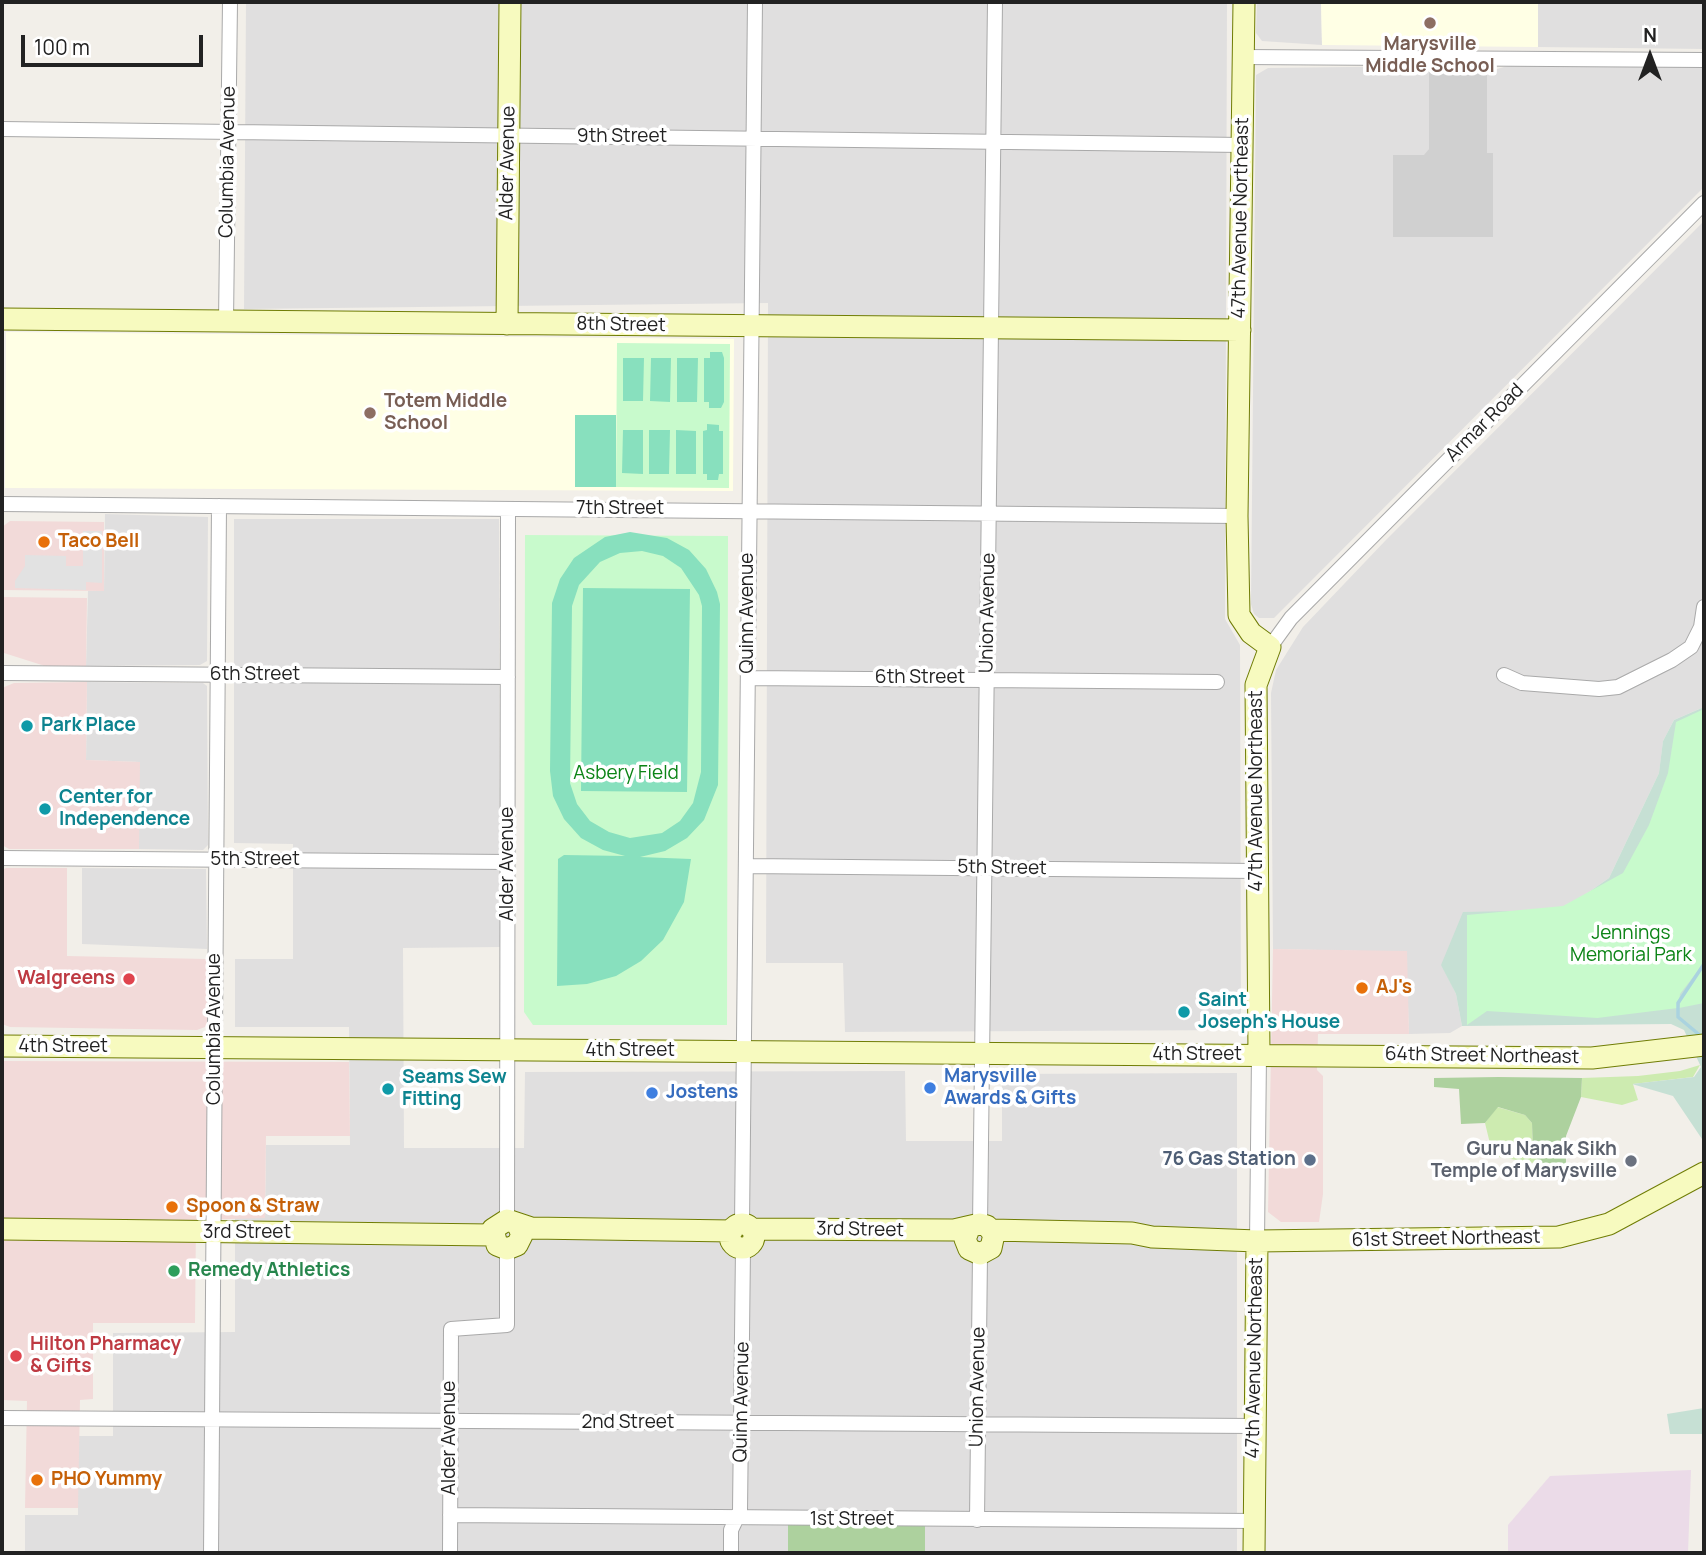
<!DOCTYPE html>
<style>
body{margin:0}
#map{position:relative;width:1706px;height:1555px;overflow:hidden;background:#f2efe9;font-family:Manrope,sans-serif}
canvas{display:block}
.frame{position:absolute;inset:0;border:4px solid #222;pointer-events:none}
.north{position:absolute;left:1615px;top:21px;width:70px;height:70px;-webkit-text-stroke:5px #fff;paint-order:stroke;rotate:0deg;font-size:19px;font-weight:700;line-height:28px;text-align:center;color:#222}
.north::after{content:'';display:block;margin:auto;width:24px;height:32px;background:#222;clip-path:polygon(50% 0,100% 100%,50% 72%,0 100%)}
.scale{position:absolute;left:21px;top:35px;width:182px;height:32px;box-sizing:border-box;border:4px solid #222;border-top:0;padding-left:9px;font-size:21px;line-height:24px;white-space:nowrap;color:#222;-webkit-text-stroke:5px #fff;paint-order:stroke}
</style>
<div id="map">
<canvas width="1706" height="1555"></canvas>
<div class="frame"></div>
<div class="north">N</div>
<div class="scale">100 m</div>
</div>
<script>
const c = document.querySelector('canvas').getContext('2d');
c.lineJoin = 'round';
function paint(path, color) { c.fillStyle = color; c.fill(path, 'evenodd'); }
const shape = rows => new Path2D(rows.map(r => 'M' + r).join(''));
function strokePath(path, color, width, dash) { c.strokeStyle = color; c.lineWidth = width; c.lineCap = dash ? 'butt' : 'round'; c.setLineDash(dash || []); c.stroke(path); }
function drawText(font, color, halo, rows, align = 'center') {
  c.font = font + ' Manrope,sans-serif'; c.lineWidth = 7; c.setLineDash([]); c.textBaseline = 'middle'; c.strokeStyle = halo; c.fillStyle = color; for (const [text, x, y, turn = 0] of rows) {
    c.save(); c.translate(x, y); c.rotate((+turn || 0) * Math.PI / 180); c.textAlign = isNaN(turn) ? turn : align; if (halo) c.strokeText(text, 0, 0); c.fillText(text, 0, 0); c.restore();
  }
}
paint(shape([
 [246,2,1227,2,1225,619,1240,645,1241,1030,845,1032,843,963,766,963,768,303,244,309],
 [1257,2,1321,2,1322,45,1262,41,1256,33],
 [1538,2,1704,2,1704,49,1538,47],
 [1514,64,1704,66,1704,187,1274,618,1259,618,1254,614,1251,604,1256,75,1268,68,1429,66,1429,149,1393,237,1492,153,1487,153,1487,72],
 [1704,221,1704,707,1674,720,1663,741,1659,773,1609,878,1563,910,1442,965,1456,994,1462,1026,1450,1033,1409,1034,1406,952,1273,949,1271,693,1276,670,1303,627,1385,541],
 [105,514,208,517,207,661,200,665,86,666,88,591,104,591],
 [234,519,499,519,500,947,403,948,404,1148,524,1148,525,1072,905,1071,906,1141,1002,1141,1002,1074,1237,1073,1237,1553,925,1553,925,1514,788,1514,788,1553,25,1553,25,1515,78,1515,78,1436,113,1436,113,1333,235,1332,235,1218,265,1218,266,1145,350,1145,349,1027,235,1027,235,959,293,959,293,844,234,843],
 [87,682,203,683,207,686,208,845,203,850,139,849,139,762,86,760],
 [82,868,206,869,207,949,82,944]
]), '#e0dfdf');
paint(shape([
 [10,521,104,522,104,591,2,590,2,527],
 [2,597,87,598,86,666,45,666,4,653],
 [87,682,86,760,140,762,139,849,9,849,2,845,2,688,14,683],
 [6,868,67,868,67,956,206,959,208,1022,205,1027,197,1030,10,1027,2,1024,2,870],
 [1273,949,1407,951,1409,1034,1318,1034,1317,1070,1323,1076,1323,1194,1319,1222,1281,1222,1268,1212],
 [2,1061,349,1062,350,1136,266,1136,265,1218,196,1220,195,1323,93,1323,93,1399,80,1400,78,1508,25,1508,27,1401,2,1400]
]), '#f2dad9');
paint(shape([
 [1691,1470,1688,1553,1508,1553,1508,1525,1550,1476]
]), '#ebdbe8');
paint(shape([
 [1321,2,1538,2,1538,47,1322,45],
 [6,332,734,339,733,491,5,488]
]), '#ffffe5');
paint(shape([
 [1429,72,1487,72,1487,153,1493,153,1493,237,1393,237,1393,155,1424,155,1429,149]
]), '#d0d0d0');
paint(shape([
 [1700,1065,1693,1077,1633,1084,1638,1100,1622,1105,1581,1097,1582,1078,1638,1076,1680,1071],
 [1497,1107,1525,1115,1532,1123,1533,1152,1540,1164,1493,1156,1485,1123]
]), '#cdebb0');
paint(shape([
 [1498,1077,1582,1078,1581,1097,1566,1136,1566,1165,1540,1164,1533,1152,1532,1123,1525,1115,1498,1107,1485,1123,1461,1124,1459,1089,1434,1087,1434,1078],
 [788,1524,925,1526,925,1553,788,1553]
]), '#add19e');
paint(shape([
 [1704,707,1704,1142,1673,1096,1632,1084,1694,1077,1701,1067,1684,1030,1671,1024,1462,1026,1456,994,1441,965,1463,912,1563,910,1609,878,1659,773,1663,741,1674,720],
 [1704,1408,1704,1434,1670,1434,1667,1414]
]), '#c6e0d4');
paint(shape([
 [617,343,730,344,729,488,616,487],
 [525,535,728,536,727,1025,533,1025,524,1012],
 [1704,709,1704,963,1680,994,1678,1008,1597,1018,1487,1011,1467,1025,1467,915,1563,906,1623,873,1649,825,1668,773,1676,722],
 [1704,966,1704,1003,1679,1008,1682,995]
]), '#c8facc');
paint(shape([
 [710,352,722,352,724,358,724,402,721,408,709,408,709,402,704,402,704,358,710,358],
 [623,358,644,358,643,401,623,401],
 [651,358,671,358,670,402,650,401],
 [677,358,698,358,697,402,677,402],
 [575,415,616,415,616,487,575,487],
 [707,424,719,425,719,431,723,431,723,474,719,474,718,480,707,480,707,474,703,474,703,431,707,430],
 [623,430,643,430,643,474,622,473],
 [649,430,670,430,669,474,649,474],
 [676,430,696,431,696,474,676,474],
 [630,532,667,538,689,550,706,569,717,592,720,604,718,785,704,820,687,838,665,851,640,857,691,859,684,902,663,940,641,961,616,976,587,984,557,986,558,859,564,855,625,856,603,850,581,838,564,819,553,796,550,771,552,603,560,579,574,558,605,537],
 [642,551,663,556,681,568,699,595,702,606,701,772,693,803,680,821,662,833,630,838,609,832,590,821,577,804,570,783,572,606,579,585,600,562,620,553],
 [583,588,690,589,687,792,581,791]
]), '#88e0be');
paint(shape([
 [83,531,102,531,102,583,86,582,86,590,15,588,15,581,25,566,25,555,66,556,66,566,83,566]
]), '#e2e2e2');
strokePath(shape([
 [1702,1037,1678,1017,1678,1003,1704,964]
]), '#aad3df', 3.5);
const street = shape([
 [1243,57,1704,60],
 [2,129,1242,145],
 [226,321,230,2],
 [2,504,1237,516],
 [1270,647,1291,618,1704,203],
 [2,673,508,677],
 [1504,675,1522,683,1599,689,1618,687,1672,660,1691,647,1701,627,1704,607],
 [749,678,1217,682],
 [2,858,508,862],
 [748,866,1256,871],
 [507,1220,508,509],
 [742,1224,755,2],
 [980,1224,995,2],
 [1257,1241,1259,1055],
 [2,1418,1254,1426],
 [450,1515,1254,1521],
 [977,1520,980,1254],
 [211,1553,219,506],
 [450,1553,451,1329,507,1325,507,1249],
 [731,1553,731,1530,740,1511,743,1248]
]);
const secondary = shape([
 [1244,2,1237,516,1239,615,1251,633,1270,647,1256,685,1259,1055],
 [2,319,1240,330],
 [507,324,510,2],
 [2,1046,1592,1058,1704,1045],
 '730 1236a12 12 0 1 1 24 0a12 12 0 1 1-24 0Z',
 [518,1225,522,1235,517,1245,507,1249,497,1245,493,1229,507,1220,531,1228,732,1231],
 [2,1229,492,1235],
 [752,1229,954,1230,980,1224,987,1226,994,1234,991,1248,980,1254,969,1249,965,1239,969,1229],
 [991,1230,1132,1233,1152,1237,1257,1241,1559,1237,1609,1224,1704,1173],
 [1254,1553,1257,1241]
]);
strokePath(street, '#a9a9a9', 16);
strokePath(secondary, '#707d05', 23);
strokePath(street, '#fff', 14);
strokePath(secondary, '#f7fabf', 21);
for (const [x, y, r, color] of [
 [1430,23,7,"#8d6e63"],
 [370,413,7,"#8d6e63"],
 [44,542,7,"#e8710a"],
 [27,726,7,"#0f9aa8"],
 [45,809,7,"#0f9aa8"],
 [129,979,7,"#e0444e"],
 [1362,988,7,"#e8710a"],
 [1184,1012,7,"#0f9aa8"],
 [930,1088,7,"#3f7fe0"],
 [388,1089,7,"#0f9aa8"],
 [652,1093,7,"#3f7fe0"],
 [1310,1160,7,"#5c6f8a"],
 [1631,1161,7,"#6b7280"],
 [172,1207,7,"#e8710a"],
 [174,1271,7,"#2e9e5b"],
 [16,1356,7,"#e0444e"],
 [37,1480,7,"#e8710a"]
]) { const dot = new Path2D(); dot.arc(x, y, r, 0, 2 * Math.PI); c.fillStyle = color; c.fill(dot); strokePath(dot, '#fff', 2.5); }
drawText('bold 19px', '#785e54', '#fff', [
 ["Marysville",1430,45],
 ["Middle School",1430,67],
 ["Totem Middle",384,402,"left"],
 ["School",384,424,"left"]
]);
drawText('19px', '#222', '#fff', [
 ["9th Street",622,137],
 ["Columbia Avenue",228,162,-89],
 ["Alder Avenue",508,163,-89],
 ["47th Avenue Northeast",1241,218,-89],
 ["8th Street",621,325,1],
 ["Armar Road",1485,423,-45],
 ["7th Street",620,509],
 ["Quinn Avenue",748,613,-90],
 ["Union Avenue",988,613,-89],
 ["6th Street",255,675],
 ["6th Street",920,678],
 ["47th Avenue Northeast",1257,791,-90],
 ["5th Street",255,860],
 ["Alder Avenue",508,864,-90],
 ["5th Street",1002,868,1],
 ["Columbia Avenue",215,1029,-90],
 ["4th Street",63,1047],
 ["4th Street",630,1051],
 ["4th Street",1197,1055],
 ["64th Street Northeast",1482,1056,1],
 ["3rd Street",860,1230,1],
 ["3rd Street",247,1233],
 ["61st Street Northeast",1446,1239,-1],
 ["47th Avenue Northeast",1255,1358,-89],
 ["Union Avenue",978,1387,-89],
 ["Quinn Avenue",742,1402,-89],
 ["2nd Street",628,1423],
 ["Alder Avenue",450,1438,-90],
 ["1st Street",852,1520]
]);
drawText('bold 19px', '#c56008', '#fff', [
 ["Taco Bell",58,542],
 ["AJ's",1376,988],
 ["Spoon & Straw",186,1207],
 ["PHO Yummy",51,1480]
], 'left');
drawText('bold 19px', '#0d838f', '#fff', [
 ["Park Place",41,726],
 ["Center for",59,798],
 ["Independence",59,820],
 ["Saint",1198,1001],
 ["Joseph's House",1198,1023],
 ["Seams Sew",402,1078],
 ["Fitting",402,1100]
], 'left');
drawText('19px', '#0c8416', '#fff', [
 ["Asbery Field",626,774],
 ["Jennings",1631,934],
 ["Memorial Park",1631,956]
]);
drawText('bold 19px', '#be3a42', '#fff', [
 ["Walgreens",115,979],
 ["Hilton Pharmacy",30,1345,"left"],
 ["& Gifts",30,1367,"left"]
], 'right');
drawText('bold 19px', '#366cbe', '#fff', [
 ["Marysville",944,1077],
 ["Awards & Gifts",944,1099],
 ["Jostens",666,1093]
], 'left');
drawText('bold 19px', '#5b616d', '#fff', [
 ["Guru Nanak Sikh",1617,1150],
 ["Temple of Marysville",1617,1172]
], 'right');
drawText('bold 19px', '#4e5e75', '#fff', [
 ["76 Gas Station",1296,1160]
], 'right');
drawText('bold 19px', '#27864d', '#fff', [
 ["Remedy Athletics",188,1271]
], 'left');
</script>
